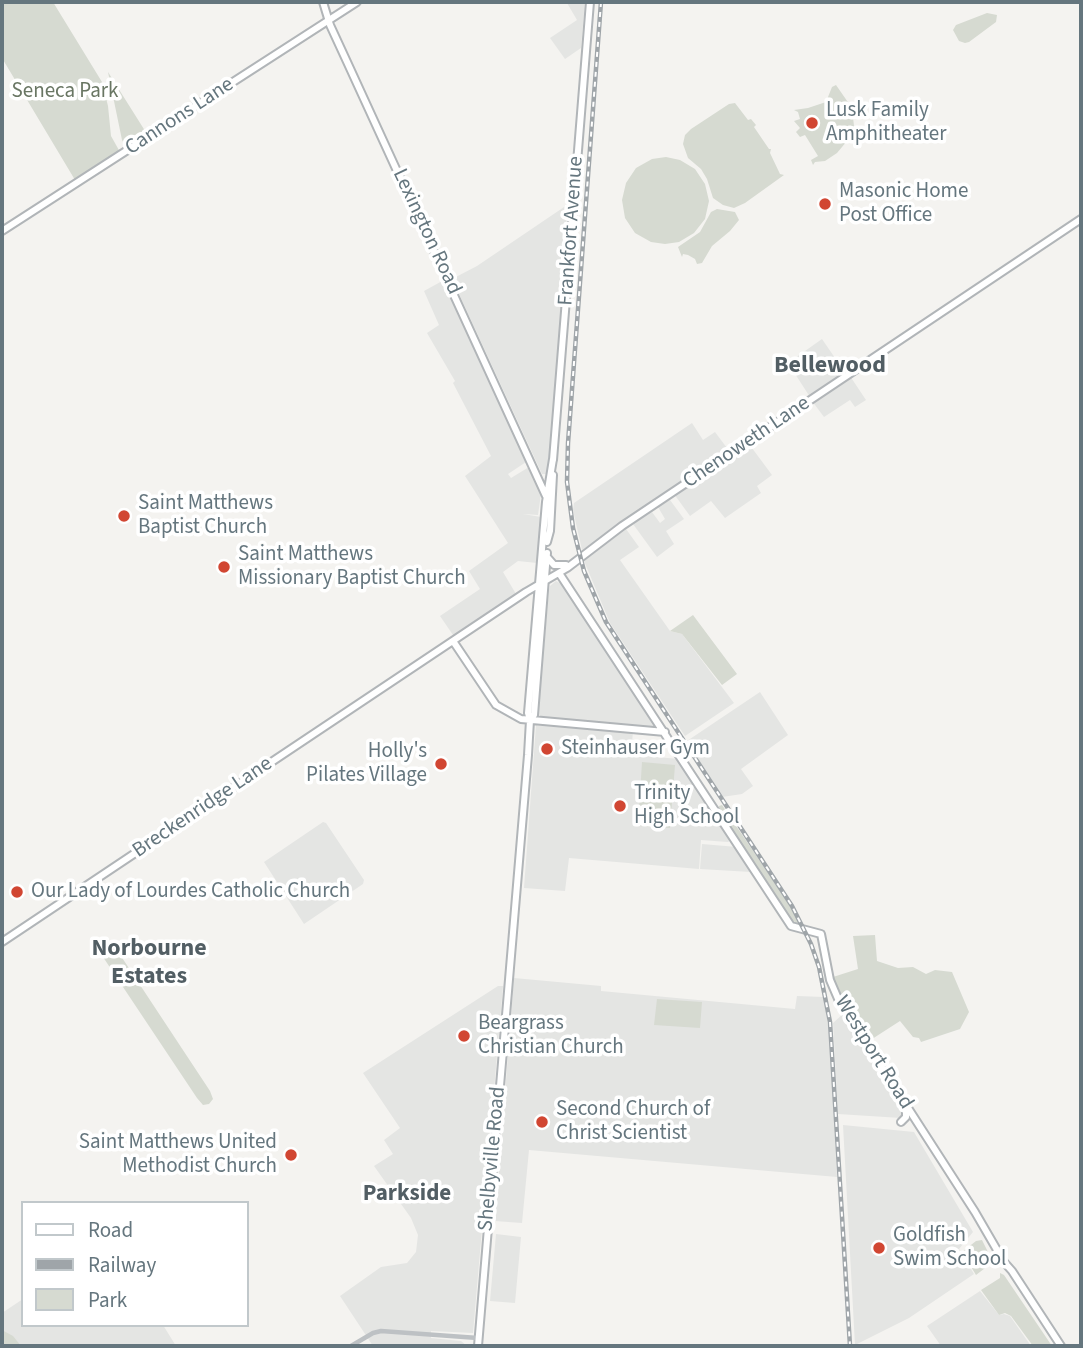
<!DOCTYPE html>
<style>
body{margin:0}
#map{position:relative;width:1083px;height:1348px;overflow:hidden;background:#f4f3f0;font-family:"Source Sans 3",sans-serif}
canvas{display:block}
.frame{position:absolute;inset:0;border:4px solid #65767e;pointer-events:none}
.legend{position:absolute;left:21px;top:1201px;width:228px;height:126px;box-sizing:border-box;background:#fff;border:2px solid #c1c8cb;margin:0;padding:9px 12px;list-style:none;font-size:21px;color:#65767e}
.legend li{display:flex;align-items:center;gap:14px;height:35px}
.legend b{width:35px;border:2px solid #c1c8cb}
</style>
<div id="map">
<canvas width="1083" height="1348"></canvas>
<div class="frame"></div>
<ul class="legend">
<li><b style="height:9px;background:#fff"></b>Road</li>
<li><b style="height:9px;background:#9fa5a9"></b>Railway</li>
<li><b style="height:19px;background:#d6dad1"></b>Park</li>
</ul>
</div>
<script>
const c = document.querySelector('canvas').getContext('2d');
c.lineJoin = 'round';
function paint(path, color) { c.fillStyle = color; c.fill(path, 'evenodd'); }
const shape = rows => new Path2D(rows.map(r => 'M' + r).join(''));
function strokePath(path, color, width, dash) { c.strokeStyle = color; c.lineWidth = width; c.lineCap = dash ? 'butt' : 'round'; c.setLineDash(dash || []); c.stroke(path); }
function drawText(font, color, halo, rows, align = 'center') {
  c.font = font + ' "Source Sans 3",sans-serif'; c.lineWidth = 7; c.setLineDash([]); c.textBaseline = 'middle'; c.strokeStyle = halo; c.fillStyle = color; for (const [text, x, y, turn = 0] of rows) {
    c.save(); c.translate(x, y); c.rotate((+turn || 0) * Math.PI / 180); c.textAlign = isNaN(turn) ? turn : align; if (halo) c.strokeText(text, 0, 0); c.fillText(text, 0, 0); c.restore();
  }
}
paint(shape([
 [569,2,585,2,581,48,565,59,550,38,577,20,567,3],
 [570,203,549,465,546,474,542,474,452,279,477,266],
 [444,280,526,462,508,474,511,478,529,467,541,494,538,515,523,514,541,517,537,563,518,561,503,572,516,594,458,635,453,635,440,616,480,589,469,571,508,543,465,476,491,456,453,383,455,381,427,333,439,325,424,291],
 [822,339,846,374,810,397,788,363],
 [850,376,866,400,855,407,850,400,824,417,812,401],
 [692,423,703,440,715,432,730,452,582,550,573,510,574,503],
 [749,444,772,475,757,486,761,493,725,518,711,501,690,516,674,494],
 [670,500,684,519,666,531,674,544,657,557,633,524,652,512,660,523,665,519,658,507],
 [626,529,639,547,620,560,670,631,682,634,734,703,685,736,610,623,584,561],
 [556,581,563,585,657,728,541,717,538,713,549,590,550,586],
 [760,692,788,735,741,769,753,786,742,794,722,797,687,741],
 [536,725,633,731,631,755,680,759,732,839,728,842,701,840,699,869,569,858,565,891,524,888],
 [323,822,326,823,364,880,363,884,304,924,264,862],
 [702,844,737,847,751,872,700,869],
 [514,978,601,986,601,991,795,1009,797,996,824,997,830,1040,837,1177,529,1150,522,1223,495,1221],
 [498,986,503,986,473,1333,431,1331,431,1338,461,1341,467,1346,373,1346,340,1296,381,1267,407,1263,416,1252,418,1235,411,1218,374,1166,393,1154,384,1140,400,1128,363,1073],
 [844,1013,905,1108,905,1115,901,1118,838,1114,833,1023],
 [843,1125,914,1132,973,1232,959,1249,974,1274,909,1318,855,1345],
 [496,1234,521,1237,515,1303,490,1301],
 [980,1291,999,1315,1004,1314,1010,1316,1031,1346,941,1346,927,1326],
 [23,1299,23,1325,163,1325,176,1346,2,1346,2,1313]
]), '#e4e5e3');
paint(shape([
 [2,2,53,2,102,82,108,106,111,136,120,152,75,180,2,58],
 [987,13,997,15,996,22,969,42,965,43,959,41,953,30,956,25],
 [108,72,147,134,131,145,125,145,122,140],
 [836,85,852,108,854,126,847,141,837,153,825,161,815,162,813,165,811,160,818,156,805,135,800,137,796,132,800,128,794,121,800,119,798,112,794,110,808,108,826,102,832,87],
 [735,103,748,120,751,119,756,125,754,127,769,149,771,149,770,153,780,174,784,175,745,203,734,208,723,205,713,198,707,179,701,169,688,158,683,144,685,135,691,129,729,104],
 [666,157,680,160,695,169,705,184,709,201,705,219,694,233,679,242,665,244,651,242,635,233,625,218,622,200,626,183,636,168,652,159],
 [717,209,735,212,739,220,730,231,712,246,702,263,697,264,695,259,688,255,683,254,682,257,678,247,700,232,711,212],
 [693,615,737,674,722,685,682,634,670,631],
 [642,762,675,765,670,828,638,826],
 [722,805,791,907,801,927,791,919,723,815,719,808,719,806],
 [875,935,877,961,898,968,913,967,926,974,935,970,952,972,969,1012,960,1029,921,1042,919,1038,913,1037,900,1021,869,1041,843,1001,833,977,858,969,853,936],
 [104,941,113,944,210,1091,213,1099,209,1104,203,1105,197,1098,99,951,99,946],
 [657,999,702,1002,700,1028,654,1025],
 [982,1240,993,1262,976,1275,962,1252,976,1241],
 [1000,1273,1004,1275,1052,1346,1033,1346,1011,1316,1005,1313,999,1315,981,1290,1000,1278],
 [2,1330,13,1336,21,1346,2,1346]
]), '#d6dad1');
const major = shape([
 [323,2,330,25,348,64,546,496],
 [2,231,357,2],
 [553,460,590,2],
 [547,542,550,531,553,475],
 [547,557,554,565,566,565],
 [559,573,791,926,821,934,830,980,839,1001,975,1212,1004,1262,1012,1271,1061,1346],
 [453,641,496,705,521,719,665,732],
 [530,720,534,715,547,553],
 [2,942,526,592,567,568,622,526,1081,219],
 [901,1122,906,1117,906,1108],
 [478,1346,528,755,530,720,528,713,546,502,553,459]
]);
strokePath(major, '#b1b5b8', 10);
strokePath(shape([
 [351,1346,373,1333,381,1331,478,1338]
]), '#bdc1c4', 4.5);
strokePath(major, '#fff', 6);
const rail = shape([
 [601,2,568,443,567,482,573,528,584,571,606,622,792,906,811,944,819,967,830,1022,850,1346]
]);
strokePath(rail, '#9fa5a9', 4.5);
strokePath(rail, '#fff', 2, [5]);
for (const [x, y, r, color] of [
 [812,123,7,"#d14632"],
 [825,204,7,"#d14632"],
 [124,516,7,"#d14632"],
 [224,567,7,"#d14632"],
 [547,749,7,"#d14632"],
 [441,764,7,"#d14632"],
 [620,806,7,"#d14632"],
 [17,892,7,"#d14632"],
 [464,1036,7,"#d14632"],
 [542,1122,7,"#d14632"],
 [291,1155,7,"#d14632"],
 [879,1248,7,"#d14632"]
]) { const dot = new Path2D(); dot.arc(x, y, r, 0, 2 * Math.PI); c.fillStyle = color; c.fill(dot); strokePath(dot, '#fff', 2.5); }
drawText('21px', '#697663', '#fff', [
 ["Seneca Park",65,92]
]);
drawText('21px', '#65767e', '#fff', [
 ["Lusk Family",826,111],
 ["Amphitheater",826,135],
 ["Masonic Home",839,192],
 ["Post Office",839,216],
 ["Saint Matthews",138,504],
 ["Baptist Church",138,528],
 ["Saint Matthews",238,555],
 ["Missionary Baptist Church",238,579],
 ["Steinhauser Gym",561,749],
 ["Holly's",427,752,"right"],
 ["Pilates Village",427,776,"right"],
 ["Trinity",634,794],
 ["High School",634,818],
 ["Our Lady of Lourdes Catholic Church",31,892],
 ["Beargrass",478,1024],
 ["Christian Church",478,1048],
 ["Second Church of",556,1110],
 ["Christ Scientist",556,1134],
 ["Saint Matthews United",277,1143,"right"],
 ["Methodist Church",277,1167,"right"],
 ["Goldfish",893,1236],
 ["Swim School",893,1260]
], 'left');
drawText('21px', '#65767e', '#fff', [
 ["Cannons Lane",180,117,-33],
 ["Frankfort Avenue",572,231,-86],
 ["Lexington Road",426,232,65],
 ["Chenoweth Lane",747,443,-34],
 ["Breckenridge Lane",203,808,-34],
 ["Westport Road",873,1053,58],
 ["Shelbyville Road",493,1159,-85]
]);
drawText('bold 23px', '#525e64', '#fff', [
 ["Parkside",407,1195]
]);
drawText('bold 24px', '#525e64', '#fff', [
 ["Bellewood",830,367],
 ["Norbourne",149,950],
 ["Estates",149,978]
]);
</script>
